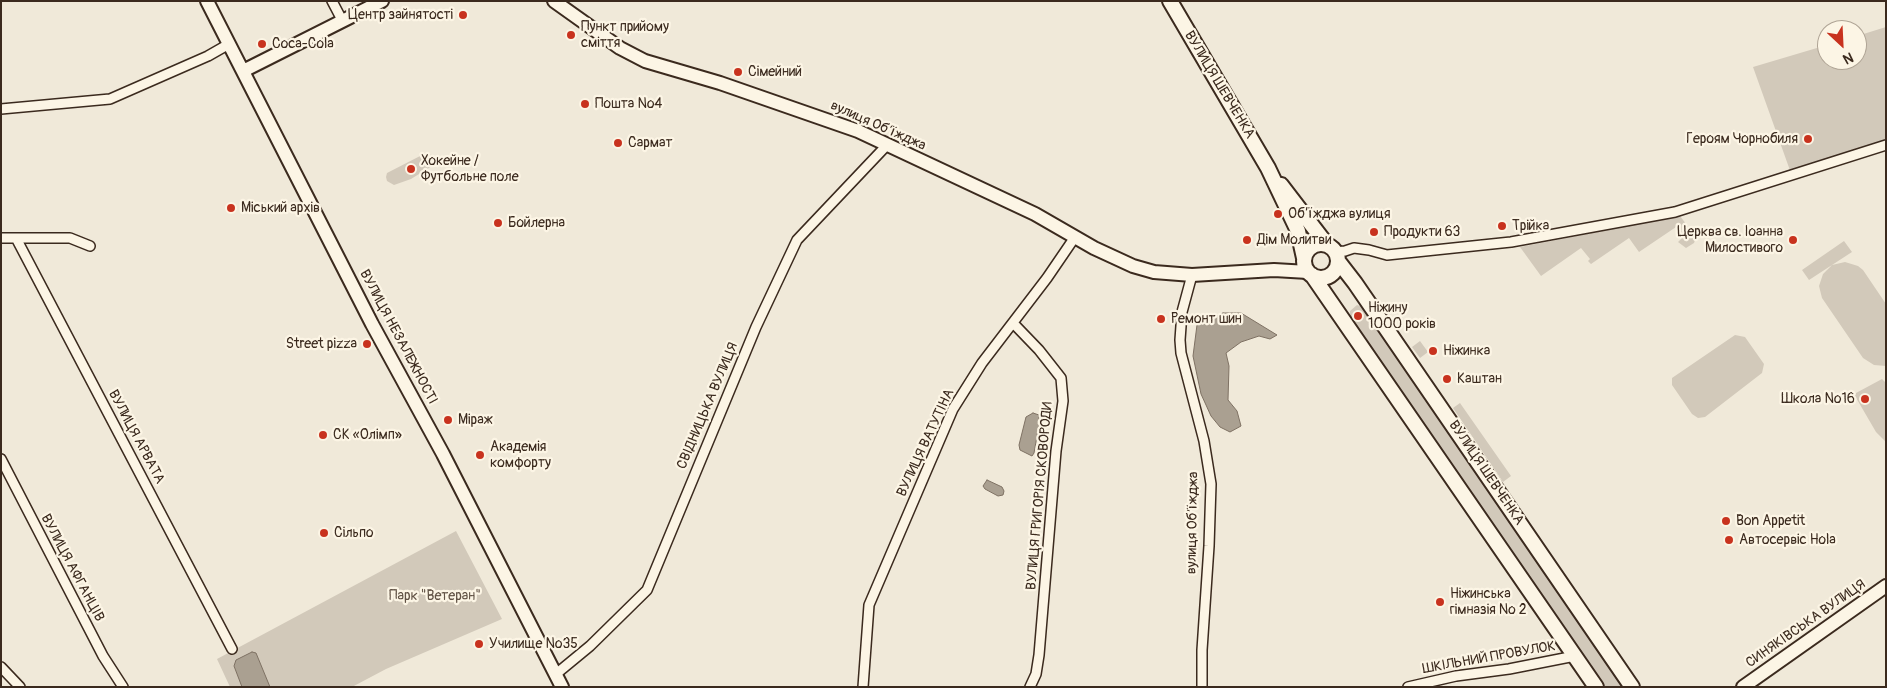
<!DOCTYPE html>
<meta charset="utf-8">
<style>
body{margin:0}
#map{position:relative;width:1887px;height:688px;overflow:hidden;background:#f0e9d9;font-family:Pangolin,sans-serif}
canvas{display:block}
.frame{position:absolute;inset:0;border:2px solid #3b2a1e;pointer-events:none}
.north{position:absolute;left:1817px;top:20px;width:50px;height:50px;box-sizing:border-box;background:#fcf5e5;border:1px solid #afa495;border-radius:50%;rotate:155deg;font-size:14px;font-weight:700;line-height:20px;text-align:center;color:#3b2a1e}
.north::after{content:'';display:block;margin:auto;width:18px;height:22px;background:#c8321e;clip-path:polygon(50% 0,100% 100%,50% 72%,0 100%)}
</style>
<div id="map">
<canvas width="1887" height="688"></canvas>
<div class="frame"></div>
<div class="north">N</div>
</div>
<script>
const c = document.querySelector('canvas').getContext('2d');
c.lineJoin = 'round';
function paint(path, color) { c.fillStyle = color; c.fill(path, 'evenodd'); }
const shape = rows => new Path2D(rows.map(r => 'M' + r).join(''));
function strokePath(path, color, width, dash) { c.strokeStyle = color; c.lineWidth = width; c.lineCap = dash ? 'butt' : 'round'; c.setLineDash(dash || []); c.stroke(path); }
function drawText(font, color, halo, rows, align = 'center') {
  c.font = font + ' Pangolin,sans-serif'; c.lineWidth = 4.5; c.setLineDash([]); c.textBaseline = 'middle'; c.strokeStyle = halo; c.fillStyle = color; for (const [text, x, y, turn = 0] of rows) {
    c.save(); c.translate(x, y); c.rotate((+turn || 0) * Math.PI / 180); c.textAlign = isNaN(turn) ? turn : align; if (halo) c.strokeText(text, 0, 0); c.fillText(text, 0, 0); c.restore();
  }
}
paint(shape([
 [1886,27,1886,145,1792,176,1753,67,1827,45,1827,60,1857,60,1857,36],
 [424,154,433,155,435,163,432,166,411,179,394,185,387,181,386,177,387,173],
 [1680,216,1696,237,1694,243,1686,248,1678,242,1683,237,1676,227,1639,252,1629,238,1591,264,1588,261,1590,259,1581,248,1541,276,1520,247],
 [1844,241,1852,252,1832,265,1845,262,1858,266,1863,270,1886,304,1886,366,1874,365,1863,358,1822,298,1819,286,1823,274,1832,265,1809,280,1802,270],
 [1357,305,1365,308,1624,687,1599,687,1350,319,1350,311],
 [1735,335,1745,337,1764,364,1762,373,1705,417,1698,418,1692,414,1672,385,1672,378],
 [1420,341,1428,352,1420,358,1412,347],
 [1882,379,1886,383,1886,442,1876,432,1855,396,1856,393],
 [1460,403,1511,476,1503,482,1453,408],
 [456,531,502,619,386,669,352,687,230,687,217,659]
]), '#d2c9ba');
const water = shape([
 [1223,313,1241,313,1277,335,1270,339,1259,336,1241,342,1226,353,1229,366,1228,400,1237,411,1241,426,1230,432,1220,427,1211,416,1201,394,1193,356,1197,325,1223,313],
 [1033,413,1039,415,1039,425,1034,453,1032,456,1020,450,1019,445,1026,417,1033,413],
 [987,480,1002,487,1004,491,1003,495,998,496,985,489,983,486,987,480],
 [252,652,256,653,270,687,242,687,234,666,236,660,252,652]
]);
paint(water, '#aaa091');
strokePath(water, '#7e7163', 1);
const street = shape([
 [332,1,342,20],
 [1,109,110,99,208,56,229,44],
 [1,238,70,238,90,246],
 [16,238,232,649],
 [1335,252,1345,251,1354,248,1369,250,1387,255,1511,242,1675,212,1886,145],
 [1192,275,1182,312,1180,340,1181,353,1204,441,1211,484,1209,546,1202,650,1202,687],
 [1013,323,1039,350,1061,378,1063,401,1056,451,1039,655,1036,674,1030,687],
 [1,459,103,656,123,687],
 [1,667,20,687],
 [556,674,590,646,647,590,756,327,797,240,887,145],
 [863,687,869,605,953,409,982,363,1047,278,1075,237],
 [1408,687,1456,676,1509,669,1575,656]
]);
const secondary = shape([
 [207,1,372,324,443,454,562,687],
 [554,1,620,48,645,61,720,83,858,131,1035,214,1094,248,1133,266,1154,272,1192,275,1274,270,1308,272],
 [243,71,382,1],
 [1743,687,1886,586]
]);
const primary = shape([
 [1170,1,1268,168,1298,231,1304,258],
 [1281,185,1327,245],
 '1304 261a17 17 0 1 1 34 0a17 17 0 1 1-34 0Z',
 [1338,261,1355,283,1632,687],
 [1312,275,1596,687]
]);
strokePath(street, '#3b2a1e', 12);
strokePath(secondary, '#3b2a1e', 16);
strokePath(primary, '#3b2a1e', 18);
strokePath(street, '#fcf5e5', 9);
strokePath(secondary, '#fcf5e5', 12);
strokePath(primary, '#fcf5e5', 14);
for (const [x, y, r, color] of [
 [463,15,5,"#c8321e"],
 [571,35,5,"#c8321e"],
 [262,44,5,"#c8321e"],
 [738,72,5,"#c8321e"],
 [585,104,5,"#c8321e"],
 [1808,139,5,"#c8321e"],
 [618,143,5,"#c8321e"],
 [411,169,5,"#c8321e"],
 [231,208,5,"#c8321e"],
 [1278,214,5,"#c8321e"],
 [498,223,5,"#c8321e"],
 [1502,226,5,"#c8321e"],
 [1374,232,5,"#c8321e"],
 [1247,240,5,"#c8321e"],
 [1793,240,5,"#c8321e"],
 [1358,316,5,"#c8321e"],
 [1161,319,5,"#c8321e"],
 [367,344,5,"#c8321e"],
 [1433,351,5,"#c8321e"],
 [1447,379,5,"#c8321e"],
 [1865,399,5,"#c8321e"],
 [448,420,5,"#c8321e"],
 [323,435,5,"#c8321e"],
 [480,455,5,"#c8321e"],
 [1726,521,5,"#c8321e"],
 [324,533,5,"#c8321e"],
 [1729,540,5,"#c8321e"],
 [1440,602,5,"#c8321e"],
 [479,644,5,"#c8321e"]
]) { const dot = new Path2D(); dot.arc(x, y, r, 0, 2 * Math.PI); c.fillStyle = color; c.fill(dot); strokePath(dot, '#fcf5e5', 2); }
drawText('14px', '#3b2a1e', '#fcf5e5', [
 ["Центр зайнятості",453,15,"right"],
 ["Пункт прийому",581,27],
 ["сміття",581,43],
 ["Coca-Cola",272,44],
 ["Сімейний",748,72],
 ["Пошта №4",595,104],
 ["Героям Чорнобиля",1798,139,"right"],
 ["Сармат",628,143],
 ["Хокейне /",421,161],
 ["Футбольне поле",421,177],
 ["Міський архів",241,208],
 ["Об’їжджа вулиця",1288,214],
 ["Бойлерна",508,223],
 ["Трійка",1512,226],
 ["Продукти 63",1384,232],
 ["Церква св. Іоанна",1783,232,"right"],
 ["Милостивого",1783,248,"right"],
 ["Дім Молитви",1257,240],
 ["Ніжину",1368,308],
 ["1000 років",1368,324],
 ["Ремонт шин",1171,319],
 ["Street pizza",357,344,"right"],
 ["Ніжинка",1443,351],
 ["Каштан",1457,379],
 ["Школа №16",1855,399,"right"],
 ["Міраж",458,420],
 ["СК «Олімп»",333,435],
 ["Академія",490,447],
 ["комфорту",490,463],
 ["Bon Appetit",1736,521],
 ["Сільпо",334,533],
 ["Автосервіс Hola",1739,540],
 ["Ніжинська",1450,594],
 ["гімназія № 2",1450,610],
 ["Училище №35",489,644]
], 'left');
drawText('14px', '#3b2a1e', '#fcf5e5', [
 ["ВУЛИЦЯ ШЕВЧЕНКА",1219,85,59],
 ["вулиця Обʼїжджа",878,126,24],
 ["ВУЛИЦЯ НЕЗАЛЕЖНОСТІ",398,337,62],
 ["СВІДНИЦЬКА ВУЛИЦЯ",708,406,-67],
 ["ВУЛИЦЯ АРВАТА",136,437,62],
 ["ВУЛИЦЯ ВАТУТІНА",926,443,-65],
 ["ВУЛИЦЯ ШЕВЧЕНКА",1486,473,56],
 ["ВУЛИЦЯ ГРИГОРІЯ СКОВОРОДИ",1040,496,-85],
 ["вулиця Обʼїжджа",1193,523,-89],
 ["ВУЛИЦЯ АФГАНЦІВ",72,568,62],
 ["СИНЯКІВСЬКА ВУЛИЦЯ",1806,624,-35],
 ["ШКІЛЬНИЙ ПРОВУЛОК",1489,658,-10]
]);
drawText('14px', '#615245', '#fcf5e5', [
 ["Парк \"Ветеран\"",435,596]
]);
</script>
